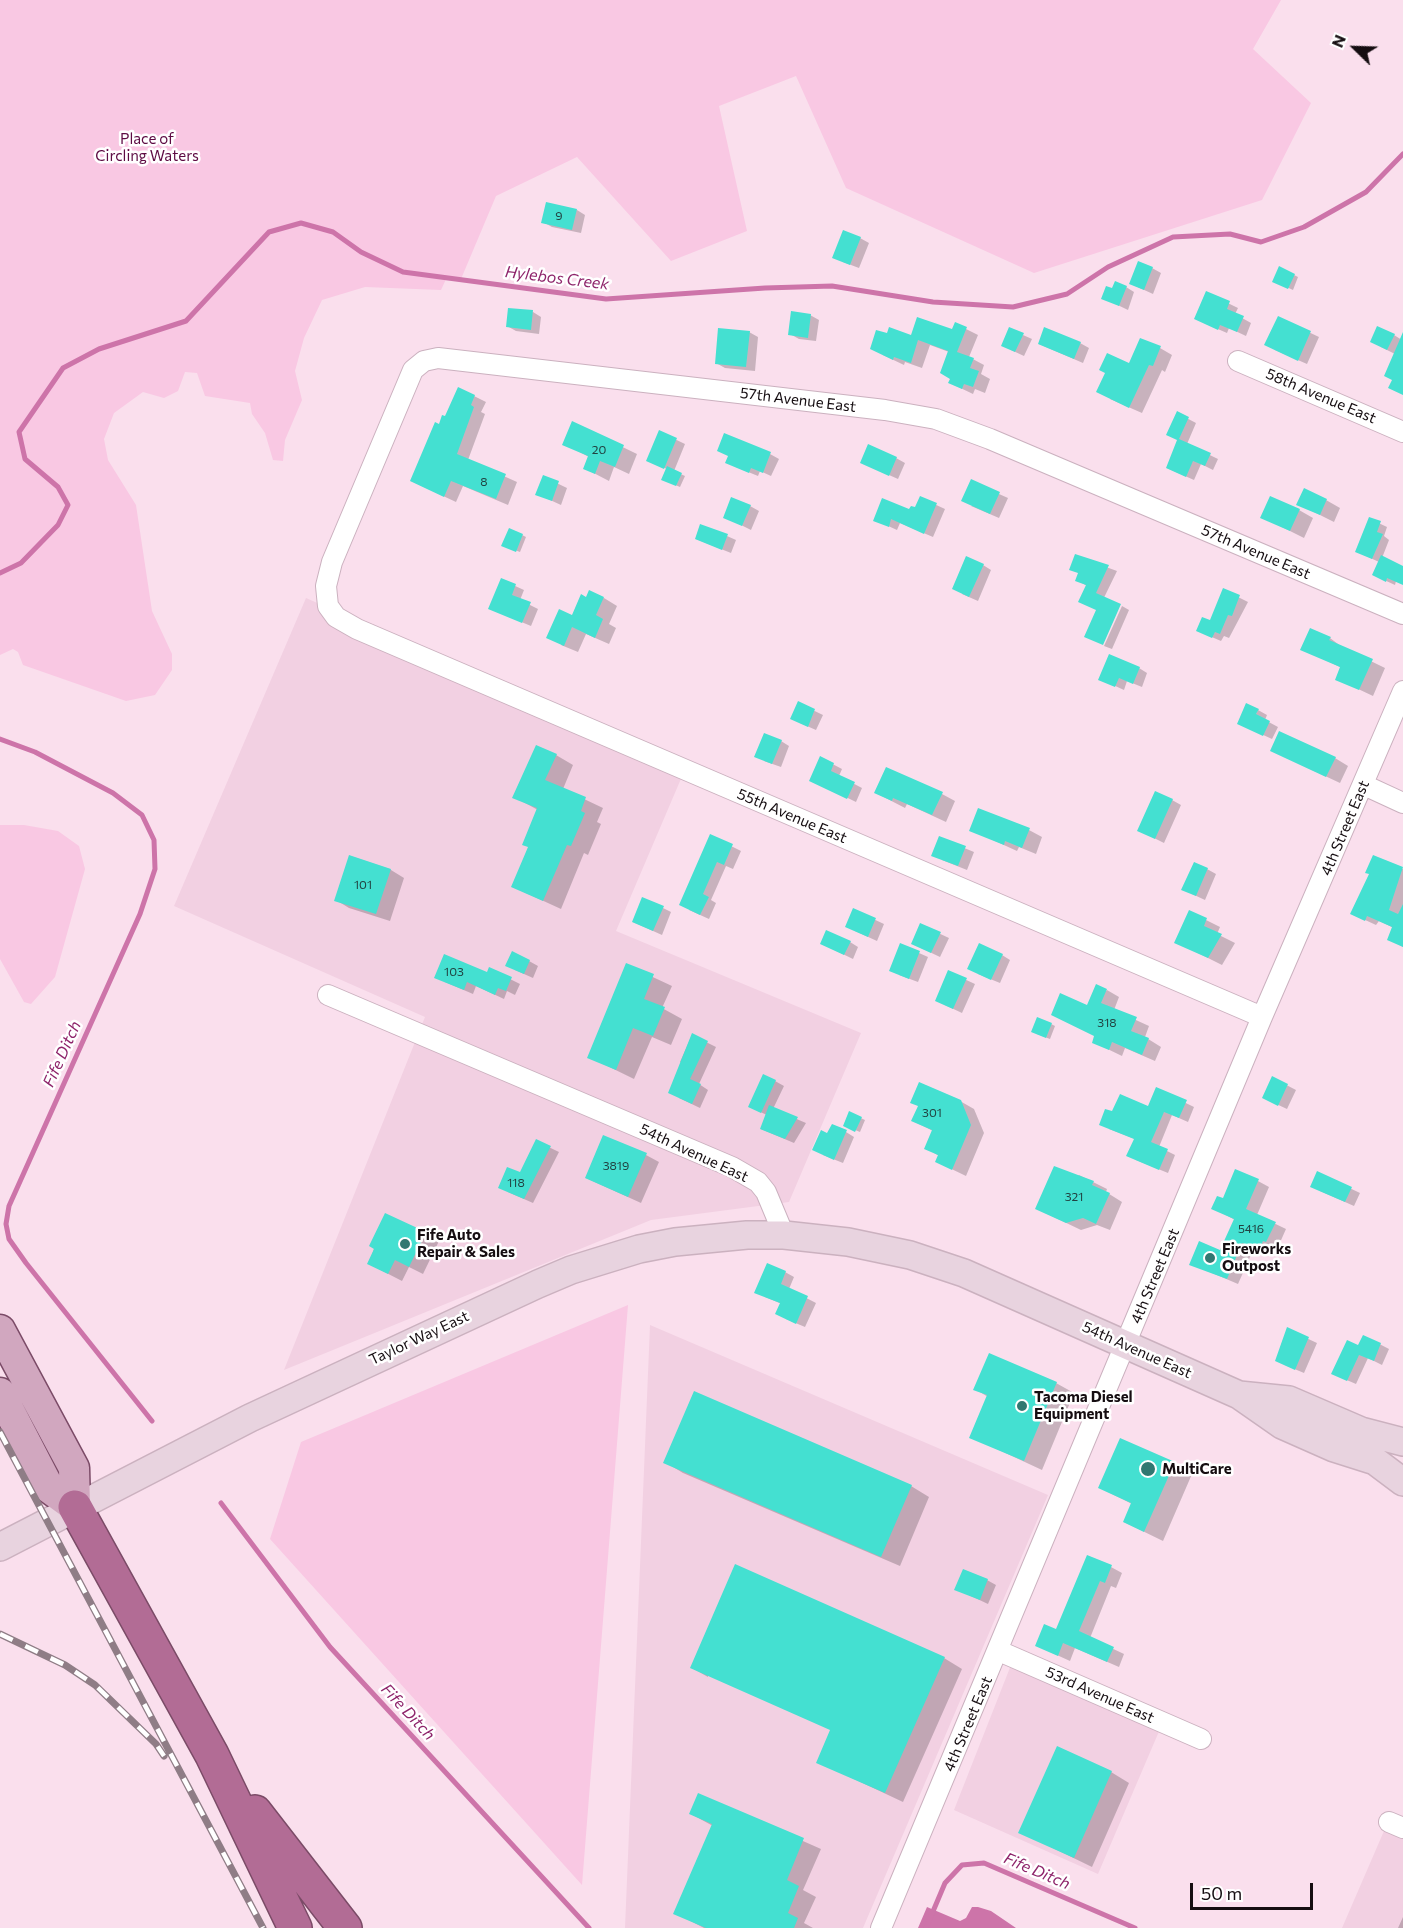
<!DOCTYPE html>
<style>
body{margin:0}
#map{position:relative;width:1403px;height:1928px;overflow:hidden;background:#fadfed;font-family:Commissioner,sans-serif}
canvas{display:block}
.north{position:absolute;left:1325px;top:18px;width:60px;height:60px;-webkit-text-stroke:4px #fff;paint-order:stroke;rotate:293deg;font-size:16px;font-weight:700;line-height:24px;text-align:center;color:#150d11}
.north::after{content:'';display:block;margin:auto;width:21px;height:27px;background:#150d11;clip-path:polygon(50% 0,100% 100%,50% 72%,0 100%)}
.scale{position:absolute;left:1190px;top:1883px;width:123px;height:27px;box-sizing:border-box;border:3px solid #150d11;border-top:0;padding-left:8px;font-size:18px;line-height:21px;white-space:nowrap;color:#150d11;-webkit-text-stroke:4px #fff;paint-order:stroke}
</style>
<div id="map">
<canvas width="1403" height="1928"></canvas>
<div class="north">N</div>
<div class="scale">50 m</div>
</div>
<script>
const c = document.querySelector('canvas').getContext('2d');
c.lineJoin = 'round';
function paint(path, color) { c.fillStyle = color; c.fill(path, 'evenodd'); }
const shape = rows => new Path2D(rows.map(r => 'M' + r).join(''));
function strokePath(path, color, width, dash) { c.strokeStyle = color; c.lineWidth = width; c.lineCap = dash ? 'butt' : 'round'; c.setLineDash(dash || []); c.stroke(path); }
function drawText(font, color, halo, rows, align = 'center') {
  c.font = font + ' Commissioner,sans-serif'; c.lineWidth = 5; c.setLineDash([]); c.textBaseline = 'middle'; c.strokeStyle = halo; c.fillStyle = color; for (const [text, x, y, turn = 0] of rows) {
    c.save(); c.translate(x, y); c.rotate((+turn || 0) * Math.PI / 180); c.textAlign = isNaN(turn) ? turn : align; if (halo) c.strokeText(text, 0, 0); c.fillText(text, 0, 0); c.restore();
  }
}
paint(shape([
 [306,598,686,767,616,931,861,1033,789,1202,651,1220,284,1370,425,1017,174,906],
 [650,1325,1048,1495,863,1928,625,1928],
 [1011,1665,1160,1729,1098,1874,954,1810],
 [1387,1824,1403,1831,1403,1928,1342,1928]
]), '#f2d0e2');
paint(shape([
 [0,0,1281,0,1253,49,1311,103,1262,200,1034,273,846,188,796,76,719,106,747,231,671,261,577,157,496,196,461,279,447,277,441,290,365,287,322,300,304,338,295,371,302,400,285,440,283,461,273,460,265,433,252,414,250,403,205,396,197,373,185,372,178,391,164,398,143,392,114,413,104,439,108,460,136,505,152,611,172,654,172,670,155,695,126,701,23,665,18,652,13,649,0,655],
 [0,825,24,825,58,831,79,846,85,869,55,977,31,1004,24,1002,0,959],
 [628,1305,582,1885,270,1539,301,1442]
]), '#f9c8e3');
paint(shape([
 [927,1907,960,1921,966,1918,972,1907,978,1907,991,1911,1016,1928,918,1928]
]), '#cd74a9');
paint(shape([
 [577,210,585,215,581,233,552,227,543,222],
 [860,238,869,243,859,268,843,262],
 [1152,268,1161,273,1153,294,1131,284],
 [1294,275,1298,277,1293,290,1278,283],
 [1126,287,1134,292,1128,310,1103,298,1113,290],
 [1207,293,1238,308,1235,314,1251,323,1246,336,1229,328,1227,333,1204,323],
 [533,312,541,317,539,334,516,331,507,326],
 [810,315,819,320,816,341,799,339,790,334],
 [1279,318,1319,337,1307,364,1275,350],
 [956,324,978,335,969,357,984,365,981,374,990,379,985,393,975,389,973,394,950,383,949,352,930,345,922,368,905,362,904,365,883,355,912,337,953,331],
 [749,332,758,337,755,371,725,368,716,363],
 [1023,335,1032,339,1024,356,1011,350],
 [1394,335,1402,340,1403,395,1393,380,1395,354,1381,347],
 [1080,343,1089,348,1083,363,1039,344],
 [1160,348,1172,355,1165,372,1162,370,1142,413,1110,399,1130,365],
 [474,396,486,402,481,412,485,414,468,460,517,482,508,505,463,486,456,502,411,481,440,426],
 [1177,413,1196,423,1187,444,1218,459,1213,470,1201,464,1194,480,1167,468,1179,441],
 [573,423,637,454,629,474,614,467,609,481,584,468,589,457,564,444],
 [660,432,685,444,674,471,685,476,680,487,666,481,671,471,654,463],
 [770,454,779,459,771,476,760,471,758,476,736,467],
 [896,458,905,463,898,479,871,467],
 [544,477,567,488,561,505,537,494],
 [999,494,1008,498,999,518,971,506],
 [921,498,945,509,933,537,900,523,897,530,875,520,916,509],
 [1326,500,1340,508,1334,522,1298,504],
 [750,506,759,511,751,530,725,517],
 [1299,510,1313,518,1304,538,1262,517],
 [1370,519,1387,527,1384,536,1389,540,1382,558,1403,567,1403,584,1396,581,1395,585,1382,579,1379,562,1364,555],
 [522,535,526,537,520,552,507,547],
 [727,536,736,540,731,553,696,539],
 [1076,556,1117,571,1098,610,1087,586,1077,580,1079,574],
 [983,565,991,570,978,601,962,594],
 [502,580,524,590,520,600,538,609,531,626,490,609],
 [1224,590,1248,602,1229,638,1224,636,1221,641,1207,635],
 [604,598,617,606,609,624,616,628,609,644,586,634,578,652,561,645,572,617,587,599],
 [1122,606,1129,610,1112,649,1104,646],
 [1330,638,1342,647,1385,668,1373,696,1337,679,1342,668,1302,649],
 [1139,668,1147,673,1142,687,1127,681,1124,690,1100,679],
 [798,703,823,715,816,730,800,723],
 [1258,710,1267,715,1265,720,1278,727,1272,739,1248,728],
 [781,741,789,746,781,767,764,761],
 [1272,751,1335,758,1348,766,1340,783],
 [556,755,573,765,563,789,603,808,597,822,601,824,588,855,584,853,561,909,513,887,529,847,538,810,514,797],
 [821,758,842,769,839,776,862,788,856,802,817,783],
 [876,793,942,794,955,801,946,822,907,804,905,808],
 [1172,800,1181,805,1164,843,1148,835],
 [971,830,1029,830,1042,837,1036,854,1019,847,1017,851],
 [711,836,741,851,733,869,726,866,711,900,716,903,709,919,689,910],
 [940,838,974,852,967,870,942,860],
 [350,857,391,870,404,878,390,921,349,908,336,900],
 [1373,857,1403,869,1403,947,1389,939,1394,928,1379,921,1376,925,1363,919],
 [1207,869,1216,874,1205,900,1192,894],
 [663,908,671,912,662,935,633,922],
 [854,910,884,924,877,941,855,931],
 [1190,912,1220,927,1217,934,1235,943,1222,965,1176,942],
 [921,925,949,938,940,957,921,948],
 [850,942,858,947,853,959,822,944],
 [919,953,928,957,918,982,899,975],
 [1002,955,1010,960,1000,983,978,974],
 [529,961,538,966,533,978,515,970],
 [627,965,672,986,662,1008,682,1019,671,1045,652,1037,634,1079,589,1057],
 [490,969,520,984,515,995,507,991,504,999,476,986,473,994,445,982,487,974],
 [949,972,975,984,962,1013,945,1005],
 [1107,990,1119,997,1114,1010,1149,1026,1145,1037,1161,1047,1155,1061,1125,1048,1122,1056,1093,1042,1096,1036,1087,1007],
 [1051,1024,1055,1026,1050,1039,1037,1034],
 [692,1035,716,1047,699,1084,708,1090,700,1108,679,1098,683,1064,680,1062],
 [1273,1078,1296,1090,1287,1109,1272,1102],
 [775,1081,784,1086,773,1109,806,1123,794,1143,761,1129,767,1115,758,1111],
 [1157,1089,1194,1107,1188,1122,1172,1115,1159,1147,1175,1155,1168,1173,1136,1160,1135,1139,1109,1129,1148,1108],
 [960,1101,974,1109,984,1133,966,1176,937,1162,939,1156,926,1148,933,1131,913,1121],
 [850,1113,865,1120,860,1132,848,1127],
 [846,1132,854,1137,843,1163,823,1155,828,1135],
 [536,1141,559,1152,533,1203,508,1192,521,1174],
 [646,1155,659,1162,641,1203,586,1178],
 [1318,1173,1360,1193,1354,1206,1320,1191],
 [1079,1175,1107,1189,1106,1192,1122,1202,1110,1230,1097,1225,1081,1230,1037,1209],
 [1258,1181,1269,1187,1257,1215,1286,1229,1278,1247,1274,1246,1270,1255,1254,1248,1238,1284,1191,1264,1221,1252,1235,1220,1213,1208],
 [385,1215,439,1241,423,1274,409,1267,402,1281,369,1264],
 [785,1272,794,1277,789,1289,816,1303,805,1327,786,1319,782,1304,765,1297],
 [1287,1329,1317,1343,1304,1373,1285,1365,1280,1348],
 [1364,1336,1389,1349,1382,1365,1368,1358,1356,1384,1342,1378],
 [1056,1383,1074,1393,1042,1470,971,1437,988,1397,975,1389],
 [665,1462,911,1486,929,1497,900,1566,683,1473],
 [1174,1463,1192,1474,1163,1541,1124,1522,1132,1504,1100,1488],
 [1111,1567,1122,1573,1116,1588,1111,1586,1090,1638,1124,1654,1119,1667,1075,1648,1070,1661,1037,1646,1057,1631],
 [987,1580,996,1585,988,1604,956,1589],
 [944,1658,962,1669,903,1802,818,1762,838,1732,708,1675,708,1677,692,1668],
 [1111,1772,1129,1783,1092,1867,1020,1832],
 [699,1795,821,1849,803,1890,816,1897,804,1923,813,1928,704,1928,675,1913,713,1826,691,1814],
 [1403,1917,1403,1928,1398,1928]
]), '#0003');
strokePath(shape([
 [0,573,21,563,58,525,68,505,58,487,25,459,19,432,63,368,99,349,186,321,269,232,301,223,333,232,361,252,403,272,606,299,765,288,832,286,933,302,1013,307,1067,294,1108,267,1173,237,1230,234,1261,242,1304,227,1366,192,1403,154],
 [0,739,35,752,113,793,142,815,154,840,155,869,140,914,9,1206,6,1224,9,1239,26,1263,152,1421],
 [221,1503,330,1647,589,1928],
 [926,1928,945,1883,962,1865,984,1863,1135,1928]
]), '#cd74a9', 5);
paint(shape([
 [546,202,577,209,572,230,541,223],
 [843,230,861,237,850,265,832,258],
 [1138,261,1153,267,1144,290,1129,284],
 [1279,266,1295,274,1288,289,1272,282],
 [1115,281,1127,286,1119,306,1101,299,1106,286,1112,288],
 [1206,291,1230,301,1227,309,1244,316,1237,332,1220,325,1218,330,1194,319],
 [508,308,533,310,531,330,506,327],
 [791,311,811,314,808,338,788,335],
 [1278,316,1311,331,1298,361,1264,345],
 [917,317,952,329,955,322,967,327,957,352,974,358,970,368,979,371,973,387,964,384,962,389,948,383,950,379,940,373,948,351,918,340,911,363,894,357,893,360,870,349,876,330,887,333,889,327,911,335],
 [1377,326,1395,334,1387,350,1370,342],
 [1009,327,1024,333,1015,352,1001,346],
 [1044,327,1081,342,1074,359,1038,344],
 [718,328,750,331,746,367,715,364],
 [1403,332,1403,395,1388,388,1392,380,1384,376],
 [1140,338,1161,346,1153,366,1149,365,1129,408,1096,392,1105,373,1099,370,1107,353,1129,363],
 [458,387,475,395,471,405,474,407,457,454,506,474,496,499,451,481,444,497,410,481,435,422,439,424,442,415,445,416],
 [1177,411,1189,417,1179,439,1211,453,1205,466,1193,461,1186,477,1166,468,1177,440,1166,435],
 [572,421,624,445,615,467,600,461,595,474,583,469,588,456,562,445],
 [659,430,677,438,664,469,646,461],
 [724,433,771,452,763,473,751,468,749,473,725,463,728,456,717,451],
 [868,444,897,457,889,476,860,463],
 [667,466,682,473,676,486,661,480],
 [543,475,559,481,552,501,535,495],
 [971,479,1000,492,990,514,961,501],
 [1304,488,1327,499,1320,515,1296,505],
 [920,496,937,503,924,534,891,519,889,527,873,521,882,498,909,509,911,506,915,507],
 [1270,496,1300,509,1290,531,1260,518],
 [731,497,751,505,742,526,723,518],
 [1369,517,1381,521,1377,532,1383,534,1372,559,1355,552],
 [700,524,728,534,722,550,695,539],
 [509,528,523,534,516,552,501,546],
 [1075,554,1109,565,1096,593,1121,604,1103,645,1084,637,1096,610,1078,602,1086,585,1075,581,1078,573,1069,570],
 [1381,555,1403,566,1403,585,1387,578,1386,582,1372,575],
 [966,556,984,564,969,597,952,589],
 [501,578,516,584,512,595,531,602,522,623,488,609],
 [1223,588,1240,595,1232,616,1228,615,1220,634,1215,632,1212,638,1196,631,1202,617,1210,620],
 [589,590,604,597,596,615,603,619,595,638,572,627,564,646,546,638,559,609,572,615,581,594,586,597],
 [1310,628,1331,637,1329,640,1373,659,1359,690,1335,680,1340,667,1300,650],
 [1109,654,1140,667,1133,684,1119,678,1115,687,1098,680],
 [798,701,815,709,808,727,790,719],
 [1246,703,1259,709,1256,714,1270,721,1263,736,1237,724],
 [1279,731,1336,757,1326,777,1270,751],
 [764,733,782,740,772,764,754,757],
 [536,745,557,754,545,780,586,797,581,811,585,813,571,846,567,845,543,901,511,887,528,847,522,845,537,808,512,798],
 [820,756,834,763,831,771,855,782,847,799,809,781],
 [886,767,943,792,932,815,893,798,892,801,874,793],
 [1155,791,1173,799,1155,839,1137,831],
 [978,808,1030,828,1022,848,1005,841,1004,845,969,831],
 [710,834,733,844,724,865,717,862,703,894,709,897,700,915,679,905],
 [939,836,966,846,958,866,931,856],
 [349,855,391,869,376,914,334,901],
 [1373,855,1403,867,1389,910,1398,914,1403,904,1403,947,1387,940,1392,927,1367,916,1365,921,1350,914,1369,874,1365,873],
 [1194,862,1208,868,1196,896,1181,890],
 [642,897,664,906,653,931,632,922],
 [853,908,876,918,868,937,845,927],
 [1189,910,1207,918,1204,926,1222,934,1208,958,1174,943],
 [920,923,941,932,931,953,911,944],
 [826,930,851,941,844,955,820,944],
 [900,943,920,951,909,979,889,971],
 [979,943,1003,954,991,980,967,969],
 [512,951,530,960,524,974,505,966],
 [444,954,487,972,489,967,512,977,506,991,498,988,495,995,467,982,464,990,434,978],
 [626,963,654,974,644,999,665,1007,653,1036,633,1028,616,1070,587,1058],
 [948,970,967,978,953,1009,935,1001],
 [1096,984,1107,989,1101,1003,1137,1017,1131,1031,1149,1038,1142,1055,1112,1042,1109,1050,1092,1043,1094,1036,1051,1015,1060,993,1087,1005],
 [1037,1017,1052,1023,1046,1038,1031,1032],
 [692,1033,708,1041,690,1079,701,1084,692,1104,668,1093],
 [763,1074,776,1080,761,1113,748,1107],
 [1272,1076,1288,1084,1278,1106,1262,1098],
 [919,1082,961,1100,971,1125,952,1170,935,1162,938,1155,924,1149,932,1130,911,1121,918,1106,910,1103],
 [1156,1087,1187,1100,1179,1118,1164,1112,1151,1142,1168,1149,1159,1170,1126,1156,1134,1139,1099,1125,1105,1109,1112,1111,1120,1094,1148,1106],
 [769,1105,798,1117,785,1139,760,1129],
 [849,1111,862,1117,855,1132,843,1126],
 [832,1124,847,1130,834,1160,812,1150,821,1130,827,1133],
 [603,1135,647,1153,628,1197,585,1178],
 [536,1139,551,1146,524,1199,498,1188,507,1167,520,1172],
 [1054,1166,1094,1181,1092,1185,1110,1193,1096,1224,1083,1218,1066,1223,1035,1209],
 [1235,1169,1259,1179,1246,1209,1276,1222,1266,1242,1263,1241,1259,1250,1242,1243,1227,1279,1189,1265,1199,1241,1220,1250,1234,1219,1211,1209,1217,1196,1223,1198],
 [1317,1171,1352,1187,1345,1202,1310,1187],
 [385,1213,426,1232,409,1267,395,1260,388,1274,367,1264,374,1249,369,1246],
 [767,1263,786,1271,781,1284,808,1296,796,1324,775,1314,780,1303,754,1293],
 [1287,1327,1309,1337,1295,1370,1275,1361],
 [1363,1335,1381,1343,1374,1361,1359,1355,1347,1381,1331,1374,1347,1340,1358,1345],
 [989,1353,1057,1382,1024,1461,969,1438,987,1395,973,1390],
 [694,1391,912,1485,881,1557,663,1463],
 [1120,1438,1175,1462,1144,1532,1123,1522,1131,1503,1098,1488],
 [1087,1555,1112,1565,1105,1583,1100,1581,1079,1631,1114,1647,1107,1662,1063,1643,1058,1656,1035,1646,1044,1624,1056,1629],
 [735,1564,945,1657,885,1793,816,1763,830,1730,690,1668],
 [963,1569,988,1579,980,1600,954,1590],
 [1057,1746,1112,1771,1074,1858,1018,1833],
 [698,1793,804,1838,787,1880,799,1886,788,1913,798,1918,794,1928,706,1928,673,1914,712,1824,689,1814]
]), '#44e0d1');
const street = shape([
 [1238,361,1403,432],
 [1364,785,1403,803],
 [328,995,732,1167,758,1182,766,1192,784,1235],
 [1262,1017,357,629,336,617,328,606,326,586,332,562,413,370,424,361,438,358,885,410,936,419,990,439,1403,614],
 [999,1651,1201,1739],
 [1389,1822,1403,1828],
 [881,1928,1262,1017,1403,691]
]);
const secondary = shape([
 [1239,1395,1289,1400,1361,1431,1403,1442],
 [0,1547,250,1418,538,1284,571,1270,639,1249,675,1242,747,1235,784,1235,848,1242,910,1255,964,1273,1239,1395,1282,1425,1334,1448,1375,1461,1403,1482]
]);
const primary = shape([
 [0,1330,74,1468,75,1507],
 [0,1393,49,1488,75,1507]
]);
const highway = shape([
 [75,1507,212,1755,295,1928],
 [255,1812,345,1928]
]);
strokePath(street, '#cbb1bf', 22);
strokePath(secondary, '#cbb1bf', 30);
strokePath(primary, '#7b4b67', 33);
strokePath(highway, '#7b4b67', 36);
strokePath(street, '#fff', 20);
strokePath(secondary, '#e8d3df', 27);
strokePath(primary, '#d1a7bf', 30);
strokePath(highway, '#b26c95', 33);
const rail = shape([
 [0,1432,263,1928],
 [0,1634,65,1665,95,1685,156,1744,164,1756]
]);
strokePath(rail, '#8f7d86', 7);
strokePath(rail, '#fff', 4.5, [14]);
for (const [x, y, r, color] of [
 [405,1244,6,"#317871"],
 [1210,1258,6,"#317871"],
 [1022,1406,6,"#317871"],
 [1148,1469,8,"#317871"]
]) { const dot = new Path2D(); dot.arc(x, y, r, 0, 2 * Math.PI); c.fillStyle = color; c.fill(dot); strokePath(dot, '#fff', 2); }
drawText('12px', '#214241', null, [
 ["9",559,216],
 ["20",599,450],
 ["8",484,482],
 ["101",363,885],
 ["103",454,972],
 ["318",1107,1023],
 ["301",932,1113],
 ["3819",616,1166],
 ["118",516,1183],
 ["321",1074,1197],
 ["5416",1251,1229]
]);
drawText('15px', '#5d0b43', '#fff', [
 ["Place of",147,139],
 ["Circling Waters",147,156]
]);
drawText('15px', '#150d11', '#fff', [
 ["58th Avenue East",1321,396,23],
 ["57th Avenue East",798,400,7],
 ["57th Avenue East",1256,552,23],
 ["55th Avenue East",792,816,23],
 ["4th Street East",1345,828,-67],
 ["54th Avenue East",694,1153,25],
 ["4th Street East",1155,1276,-67],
 ["Taylor Way East",419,1338,-25],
 ["54th Avenue East",1137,1350,24],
 ["53rd Avenue East",1100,1695,24],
 ["4th Street East",968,1724,-67]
]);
drawText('bold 15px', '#150d11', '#fff', [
 ["Fife Auto",417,1235],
 ["Repair & Sales",417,1252],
 ["Fireworks",1222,1249],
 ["Outpost",1222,1266],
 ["Tacoma Diesel",1034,1397],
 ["Equipment",1034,1414],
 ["MultiCare",1162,1469]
], 'left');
drawText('italic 16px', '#8e246b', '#fff', [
 ["Hylebos Creek",557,278,7],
 ["Fife Ditch",62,1054,-66],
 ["Fife Ditch",408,1712,47],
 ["Fife Ditch",1037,1871,23]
]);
</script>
